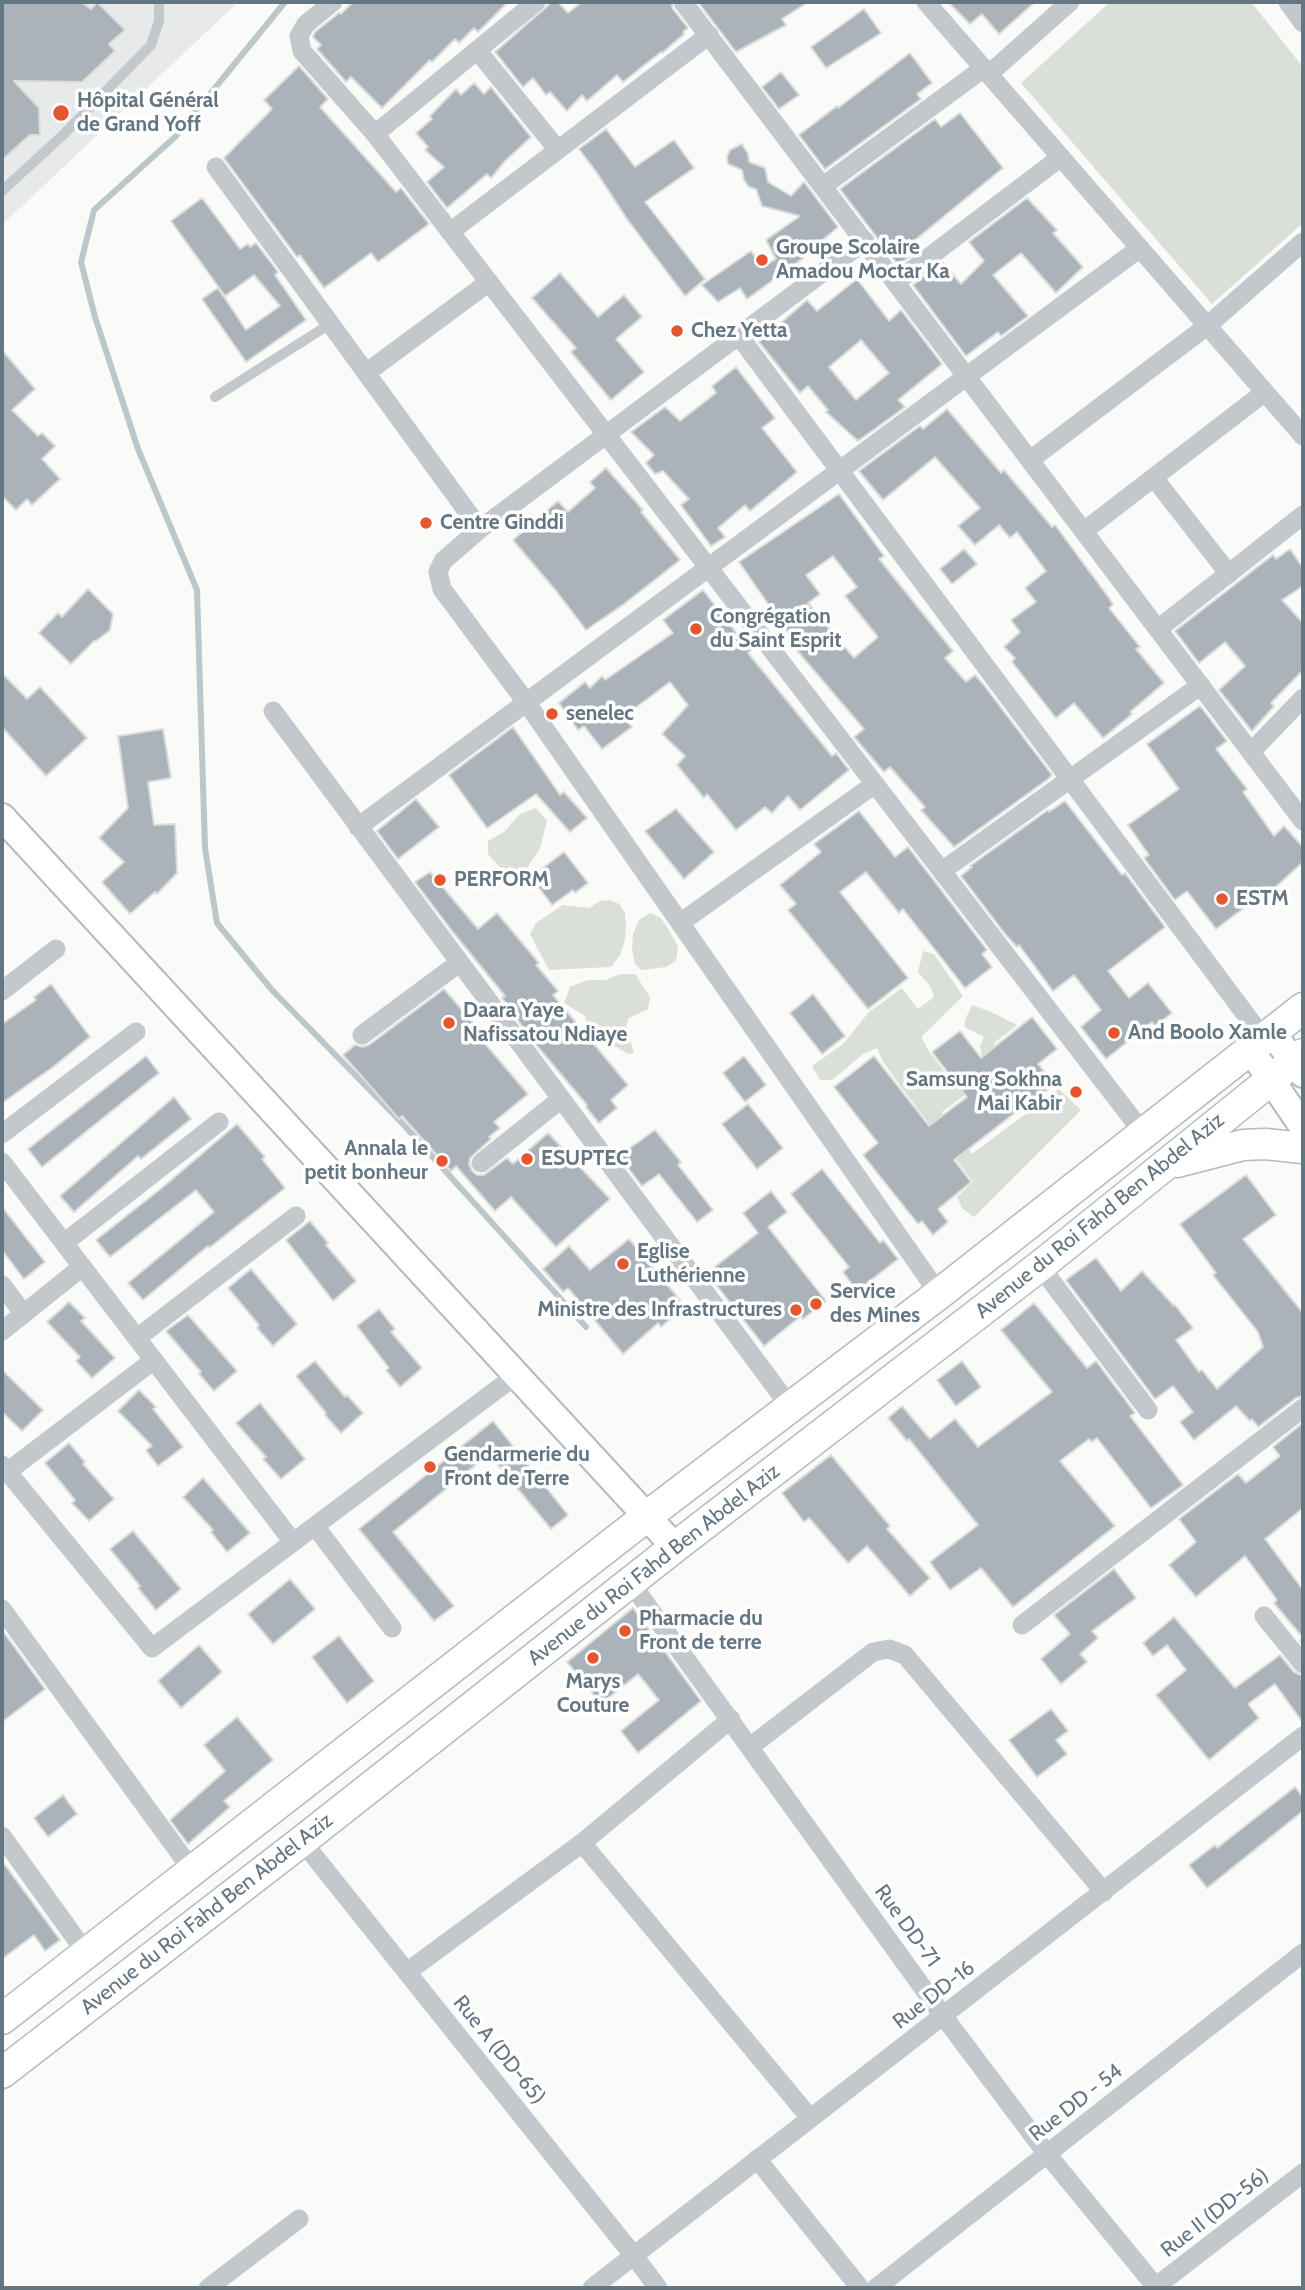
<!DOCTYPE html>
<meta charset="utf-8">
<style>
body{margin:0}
#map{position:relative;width:1305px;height:2290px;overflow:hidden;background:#fafaf8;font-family:Cabin,sans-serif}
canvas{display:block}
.frame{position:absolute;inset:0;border:4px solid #657683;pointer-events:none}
</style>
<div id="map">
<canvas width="1305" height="2290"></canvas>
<div class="frame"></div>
</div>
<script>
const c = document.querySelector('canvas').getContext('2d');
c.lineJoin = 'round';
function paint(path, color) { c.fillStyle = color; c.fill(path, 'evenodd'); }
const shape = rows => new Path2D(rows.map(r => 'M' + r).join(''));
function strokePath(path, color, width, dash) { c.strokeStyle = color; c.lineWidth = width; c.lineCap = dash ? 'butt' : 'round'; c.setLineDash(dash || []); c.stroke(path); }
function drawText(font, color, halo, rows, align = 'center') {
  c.font = font + ' Cabin,sans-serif'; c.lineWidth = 7; c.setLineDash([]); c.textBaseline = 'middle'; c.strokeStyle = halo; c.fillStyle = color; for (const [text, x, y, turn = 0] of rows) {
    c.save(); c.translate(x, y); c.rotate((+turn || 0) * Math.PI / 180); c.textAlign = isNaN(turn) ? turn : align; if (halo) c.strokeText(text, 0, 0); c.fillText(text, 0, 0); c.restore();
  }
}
paint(shape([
 [2,2,238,2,2,225]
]), '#e8e9e9');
paint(shape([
 [1110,2,1251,2,1303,67,1303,223,1212,304,1021,83],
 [536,808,547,821,540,848,526,870,506,874,488,854,488,841,504,832,520,814],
 [610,900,619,904,625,913,626,926,625,940,620,955,611,967,549,970,530,934,536,923,563,905,589,908,600,901],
 [650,913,661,918,670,932,678,947,676,961,666,967,641,970,635,964,632,949,633,934,639,920],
 [923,951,934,954,963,996,921,1037,930,1053,952,1081,982,1058,980,1046,984,1037,965,1027,965,1020,972,1005,991,1012,1017,1025,994,1043,995,1048,1005,1065,942,1112,972,1154,1059,1089,1081,1110,974,1217,962,1208,957,1197,973,1182,896,1080,882,1060,877,1048,863,1054,832,1080,820,1080,812,1066,843,1044,869,1012,902,988,918,1009,934,997,930,986,918,972],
 [621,974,635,974,650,997,648,1009,629,1018,626,1026,634,1053,628,1054,606,1041,588,1028,585,1016,564,1003,570,987,588,980,605,980]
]), '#dadfd7');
strokePath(shape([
 [285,2,175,137,94,210,81,262,95,317,138,449,197,590,205,848,217,923,271,989,402,1123,586,1327]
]), '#bbc7cb', 6);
const building = shape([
 [2,2,81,2,91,9,97,2,125,30,109,44,115,51,82,82,14,81,39,108,40,135,30,135,2,160,2,2],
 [353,2,508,2,478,32,474,28,459,43,455,39,432,62,430,60,382,108,351,77,346,82,317,49,321,45,313,37,315,32,339,13,341,14,353,2],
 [552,2,558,2,568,13,582,2,671,2,673,9,688,28,683,32,684,34,662,53,661,52,623,82,617,75,587,101,582,95,567,111,550,92,546,95,533,78,523,87,495,52,552,2],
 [698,2,808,2,782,19,786,25,736,52,698,2],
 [948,2,1035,2,999,34,982,14,970,24,948,2],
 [864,9,881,33,826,68,811,47,864,9],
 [910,53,932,83,917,94,921,99,825,169,799,135,837,106,838,108,910,53],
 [299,66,328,99,320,107,396,192,401,188,429,224,378,262,371,253,324,288,300,255,297,257,224,158,272,109,264,100,299,66],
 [781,72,799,95,779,109,762,87,781,72],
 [474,83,484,94,491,87,531,137,505,161,491,178,487,174,447,208,427,182,444,167,425,150,428,147,416,133,432,119,430,116,456,89,461,95,474,83],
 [960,113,1003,168,915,240,921,248,898,265,840,189,935,119,941,127,960,113],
 [606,129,635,167,674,140,694,168,645,202,705,279,685,296,627,219,597,173,579,149,606,129],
 [742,144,748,154,749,162,765,168,768,182,791,196,804,182,838,227,812,249,813,251,747,299,740,288,718,302,702,285,751,251,762,267,776,259,766,240,800,216,762,206,756,189,749,187,744,180,742,170,728,164,727,157,730,150,742,144],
 [202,198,240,249,248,244,250,247,256,243,278,272,275,275,306,320,246,362,202,299,218,288,246,330,280,306,254,275,225,296,171,221,202,198],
 [1027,198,1057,230,1053,233,1083,267,1056,293,1021,253,993,275,1028,316,1001,336,998,332,966,356,913,285,942,262,961,284,984,261,969,242,1027,198],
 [560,273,598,317,624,295,642,317,616,339,644,372,611,400,571,352,576,348,532,298,560,273],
 [857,279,889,321,901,310,942,364,898,400,905,407,858,441,826,412,828,410,808,386,800,393,759,342,807,300,817,311,857,279],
 [861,340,889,373,856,400,829,367,861,340],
 [2,350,35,389,12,410,38,436,42,433,55,446,42,459,60,479,32,505,27,499,16,510,2,496,2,350],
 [736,367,775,418,762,428,797,472,750,511,745,505,718,528,725,537,711,546,681,505,689,499,663,471,655,474,646,463,654,455,631,432,665,407,680,421,716,393,712,386,736,367],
 [947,409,1001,473,1004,470,1052,527,1055,525,1109,598,1113,605,1109,608,1140,647,1136,649,1164,683,1130,712,1132,714,1103,738,1074,703,1056,718,1012,662,1015,658,1004,647,1020,632,1011,620,1036,602,1025,588,1046,571,1017,532,1010,538,999,525,975,545,958,526,980,508,935,457,883,500,859,471,920,426,923,429,947,409],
 [606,468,643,510,641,512,680,560,624,604,586,630,557,592,513,540,558,501,568,512,595,488,590,482,606,468],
 [839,494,884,556,879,559,953,651,945,658,966,682,975,675,983,684,1052,775,1048,779,954,847,921,810,925,807,890,767,884,772,854,737,864,729,788,640,791,637,739,562,839,494],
 [833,556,857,587,845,596,878,637,854,658,808,603,820,594,806,575,833,556],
 [964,549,977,564,952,584,940,569,964,549],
 [1290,549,1303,568,1303,586,1282,600,1303,623,1303,670,1271,703,1274,706,1252,731,1219,690,1245,666,1225,642,1199,663,1175,631,1273,555,1276,559,1290,549],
 [88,589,113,614,110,630,96,641,94,641,71,664,39,633,58,613,62,617,88,589],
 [703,590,737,634,741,631,754,647,748,653,788,702,832,756,836,753,849,770,800,810,788,796,772,813,765,807,736,830,707,794,704,798,677,765,685,756,662,734,688,705,670,682,623,717,632,727,602,749,584,726,578,730,559,703,585,682,590,688,602,676,605,680,673,633,663,620,703,590],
 [2,673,27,699,40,687,87,738,46,776,2,727,2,673],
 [1200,706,1227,741,1216,749,1247,789,1243,792,1274,836,1284,826,1303,847,1303,862,1270,892,1268,890,1216,929,1187,891,1175,900,1144,858,1149,855,1128,825,1179,789,1147,744,1200,706],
 [513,727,560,795,564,792,587,818,570,832,536,794,487,828,449,775,513,727],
 [163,729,171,778,148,782,154,825,175,824,177,873,157,894,155,892,130,914,102,882,124,862,99,838,128,808,118,736,163,729],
 [416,799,439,827,398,859,377,831,416,799],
 [1065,801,1122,875,1125,873,1165,927,1108,971,1129,998,1148,983,1172,1013,1155,1026,1152,1022,1106,1059,1081,1027,1101,1010,1074,975,1053,991,1019,945,1017,947,1006,935,961,876,972,867,970,866,1048,810,1049,812,1065,801],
 [676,809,714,852,684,879,645,831,676,809],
 [859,811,895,857,908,847,987,950,982,954,992,967,965,988,903,909,899,913,866,872,840,892,908,978,868,1009,788,910,796,904,780,885,821,852,814,844,859,811],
 [564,852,588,883,575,893,573,890,552,905,531,877,564,852],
 [430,872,478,929,497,913,539,963,536,965,558,991,553,995,628,1085,611,1100,617,1108,599,1123,586,1107,587,1105,538,1047,511,1011,502,998,505,996,452,931,415,882,430,872],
 [51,984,90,1037,53,1067,2,1103,2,1024,36,1000,34,997,51,984],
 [444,989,479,1030,475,1032,528,1094,494,1122,500,1128,489,1137,491,1139,470,1158,469,1164,472,1171,477,1175,484,1175,507,1158,513,1164,548,1133,610,1199,556,1247,511,1197,495,1211,456,1166,451,1171,402,1116,399,1119,343,1055,355,1045,363,1047,369,1045,444,989],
 [813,994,845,1036,822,1054,790,1013,813,994],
 [1032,1017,1057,1049,1038,1064,1055,1084,1030,1103,1029,1102,954,1160,971,1182,938,1209,948,1222,933,1235,922,1221,918,1224,863,1155,878,1143,834,1087,874,1056,929,1126,967,1097,932,1052,960,1031,981,1058,1032,1017],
 [146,1056,159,1073,42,1167,28,1149,146,1056],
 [744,1056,766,1085,745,1102,723,1073,744,1056],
 [174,1097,191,1119,141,1159,138,1156,74,1212,60,1196,174,1097],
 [748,1104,783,1148,757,1169,722,1124,748,1104],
 [237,1124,265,1157,262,1159,285,1188,209,1248,208,1246,143,1300,128,1283,214,1212,196,1190,110,1257,96,1240,163,1187,237,1124],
 [655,1130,681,1162,678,1165,713,1210,697,1222,659,1174,642,1186,619,1156,655,1130],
 [822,1169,880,1243,883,1240,898,1259,857,1291,843,1272,849,1267,791,1194,822,1169],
 [1246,1175,1276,1215,1243,1239,1303,1313,1303,1396,1296,1398,1258,1427,1252,1419,1250,1421,1236,1406,1194,1440,1180,1422,1193,1412,1173,1386,1155,1399,1066,1280,1096,1258,1121,1291,1142,1271,1174,1306,1175,1305,1193,1328,1176,1340,1199,1372,1202,1370,1217,1389,1263,1347,1258,1332,1213,1275,1216,1273,1180,1224,1246,1175],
 [771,1191,787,1212,768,1227,826,1301,803,1319,801,1316,764,1346,707,1273,758,1233,743,1213,771,1191],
 [2,1207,45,1262,24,1279,2,1250,2,1207],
 [310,1221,328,1243,326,1245,356,1281,333,1301,286,1240,310,1221],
 [629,1239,685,1306,661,1327,658,1323,623,1354,568,1288,563,1292,543,1269,569,1246,590,1270,629,1239],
 [251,1269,297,1324,273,1346,257,1328,259,1325,228,1288,251,1269],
 [69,1302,85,1318,81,1321,115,1358,92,1378,76,1361,80,1357,47,1322,69,1302],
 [1034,1303,1087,1368,1096,1361,1135,1413,1130,1416,1183,1485,1151,1508,1097,1438,1092,1442,1089,1439,1060,1461,1115,1526,1013,1607,981,1568,950,1590,930,1562,978,1525,909,1439,907,1441,888,1418,902,1406,930,1439,955,1419,978,1447,1052,1392,1001,1330,1034,1303],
 [379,1309,395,1329,391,1332,422,1368,400,1387,386,1370,389,1368,357,1326,379,1309],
 [188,1315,237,1371,214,1391,199,1374,201,1372,166,1331,188,1315],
 [315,1361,345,1397,347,1395,363,1413,341,1433,325,1415,326,1413,296,1376,315,1361],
 [962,1361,981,1387,956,1406,937,1380,962,1361],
 [2,1370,43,1410,22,1431,2,1412,2,1370],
 [139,1390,156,1407,153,1409,183,1447,158,1466,146,1450,152,1446,118,1411,139,1390],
 [260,1403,305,1459,281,1479,263,1459,266,1457,236,1423,260,1403],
 [493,1421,568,1515,551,1529,489,1454,393,1532,454,1606,434,1621,359,1529,493,1421],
 [1303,1423,1303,1508,1265,1539,1303,1590,1303,1645,1300,1641,1303,1638,1274,1603,1277,1600,1245,1556,1196,1597,1169,1565,1196,1542,1179,1519,1238,1474,1246,1483,1280,1456,1273,1447,1303,1423],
 [69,1443,85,1462,83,1464,114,1499,89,1521,72,1503,75,1500,45,1463,69,1443],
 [831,1455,890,1526,887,1529,930,1578,910,1596,867,1546,848,1563,809,1518,804,1522,782,1493,831,1455],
 [203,1478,250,1533,227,1552,211,1532,213,1530,183,1497,203,1478],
 [133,1531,181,1589,156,1610,138,1588,140,1586,110,1549,133,1531],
 [1114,1569,1136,1598,1092,1631,1098,1638,1080,1654,1087,1662,1061,1684,1041,1659,1070,1634,1054,1615,1114,1569],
 [290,1579,315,1609,273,1644,248,1614,290,1579],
 [633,1608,701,1701,638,1753,621,1731,659,1700,638,1674,601,1704,567,1662,633,1608],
 [1174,1617,1235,1688,1280,1655,1294,1672,1303,1676,1303,1723,1275,1684,1248,1704,1259,1718,1209,1760,1156,1695,1186,1670,1167,1645,1153,1656,1143,1643,1174,1617],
 [2,1630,45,1689,2,1722,2,1630],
 [339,1636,374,1681,347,1703,312,1657,339,1636],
 [199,1645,222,1672,181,1708,158,1681,199,1645],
 [1051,1709,1068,1731,1056,1740,1067,1754,1037,1777,1009,1740,1051,1709],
 [237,1717,273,1760,224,1801,230,1807,188,1844,170,1820,225,1771,204,1745,237,1717],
 [1295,1787,1303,1797,1303,1811,1207,1888,1189,1865,1215,1845,1217,1848,1295,1787],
 [63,1795,77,1814,48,1837,34,1818,63,1795],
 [2,1861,60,1940,45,1951,34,1935,2,1959,2,1861]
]);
paint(building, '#aab3b9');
strokePath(building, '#dcdcda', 2);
const secondary = shape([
 [2,817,675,1547],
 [1272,1033,1303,1074],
 [1250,1049,1303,1127]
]);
const primary = shape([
 [1177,1162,1243,1145,1265,1144,1303,1148],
 [2,2019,646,1517,939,1294,1303,1008],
 [2,2073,302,1841,675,1547,1040,1266,1303,1054]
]);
strokePath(secondary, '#b3babf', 30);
strokePath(primary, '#b5babe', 33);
strokePath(shape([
 [2,191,64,134,151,45,159,21,159,2],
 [215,397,330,324]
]), '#c3c8cc', 10);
strokePath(shape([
 [333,2,306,24,299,36,302,51,375,134,1144,1134],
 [683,2,1303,821],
 [926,2,1303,436],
 [1288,2,1303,23],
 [477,50,558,150],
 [989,74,1070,2],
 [375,134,536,2],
 [216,167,480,529],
 [823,186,984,68],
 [450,232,709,35],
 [865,241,480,529,443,561,438,572,442,589,526,702,939,1294],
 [896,282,1061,157],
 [739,336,1264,1039],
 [366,373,489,282],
 [1030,460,1207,326,1303,242],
 [1154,478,1229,574],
 [1084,531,1265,392],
 [1158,629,1303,515],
 [273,711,791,1408],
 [1251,752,1303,698],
 [358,827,1140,248],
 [942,871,1201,685],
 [680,923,875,784],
 [2,991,56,949],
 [362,1035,459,963],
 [2,1134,136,1032],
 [2,1162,293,1542],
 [481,1163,561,1099],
 [64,1243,219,1122],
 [1040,1266,1148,1410],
 [2,1285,23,1313],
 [2,1331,82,1267],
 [137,1338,296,1216],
 [2,1465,152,1648,515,1376],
 [7,1472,154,1360],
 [315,1526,392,1628],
 [631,1583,944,2017,1047,2154,1156,2287],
 [2,1609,192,1870],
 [1264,1616,1303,1664],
 [1022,1625,1303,1408],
 [750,1747,873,1652,889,1649,905,1655,1104,1892],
 [2,1836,86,1953],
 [302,1841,634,2256,658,2288],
 [582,1843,810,2118],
 [407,1972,582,1843,731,1719],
 [757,2159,860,2288],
 [208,2288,299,2219],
 [592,2288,1303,1736],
 [876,2288,1303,1953],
 [1154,2288,1303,2173]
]), '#c3c8cc', 19);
strokePath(secondary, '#fff', 26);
strokePath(primary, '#fff', 30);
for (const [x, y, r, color] of [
 [61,113,9,"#e4572e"],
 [762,260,7,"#e4572e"],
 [677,331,7,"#e4572e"],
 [426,523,7,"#e4572e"],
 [696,629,7,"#e4572e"],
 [552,714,7,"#e4572e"],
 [440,880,7,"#e4572e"],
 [1222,899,7,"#e4572e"],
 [449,1023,7,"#e4572e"],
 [1114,1033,7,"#e4572e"],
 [1076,1092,7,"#e4572e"],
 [527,1159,7,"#e4572e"],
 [442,1161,7,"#e4572e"],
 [623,1264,7,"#e4572e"],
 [816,1304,7,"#e4572e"],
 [796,1310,7,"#e4572e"],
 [430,1467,7,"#e4572e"],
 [625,1631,7,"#e4572e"],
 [593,1658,7,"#e4572e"]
]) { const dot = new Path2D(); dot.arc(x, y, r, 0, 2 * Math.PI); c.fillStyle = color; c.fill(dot); strokePath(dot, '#fff', 2.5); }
drawText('bold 21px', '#657683', '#fff', [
 ["Hôpital Général",77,101],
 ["de Grand Yoff",77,125],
 ["Groupe Scolaire",776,248],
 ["Amadou Moctar Ka",776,272],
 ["Chez Yetta",691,331],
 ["Centre Ginddi",440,523],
 ["Congrégation",710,617],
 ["du Saint Esprit",710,641],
 ["senelec",566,714],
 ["PERFORM",454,880],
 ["ESTM",1236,899],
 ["Daara Yaye",463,1011],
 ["Nafissatou Ndiaye",463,1035],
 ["And Boolo Xamle",1128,1033],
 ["Samsung Sokhna",1062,1080,"right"],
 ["Mai Kabir",1062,1104,"right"],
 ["Annala le",428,1149,"right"],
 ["petit bonheur",428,1173,"right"],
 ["ESUPTEC",541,1159],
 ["Eglise",637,1252],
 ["Luthérienne",637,1276],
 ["Service",830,1292],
 ["des Mines",830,1316],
 ["Ministre des Infrastructures",782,1310,"right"],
 ["Gendarmerie du",444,1455],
 ["Front de Terre",444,1479],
 ["Pharmacie du",639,1619],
 ["Front de terre",639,1643],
 ["Marys",593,1682,"center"],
 ["Couture",593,1706,"center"]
], 'left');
drawText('21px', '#657683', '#fff', [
 ["Avenue du Roi Fahd Ben Abdel Aziz",1100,1216,-39],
 ["Avenue du Roi Fahd Ben Abdel Aziz",654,1565,-38],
 ["Avenue du Roi Fahd Ben Abdel Aziz",207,1914,-38],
 ["Rue DD-71",907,1926,54],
 ["Rue DD-16",934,1995,-38],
 ["Rue A (DD-65)",499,2050,51],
 ["Rue DD - 54",1076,2103,-38],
 ["Rue II (DD-56)",1215,2213,-38]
]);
</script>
